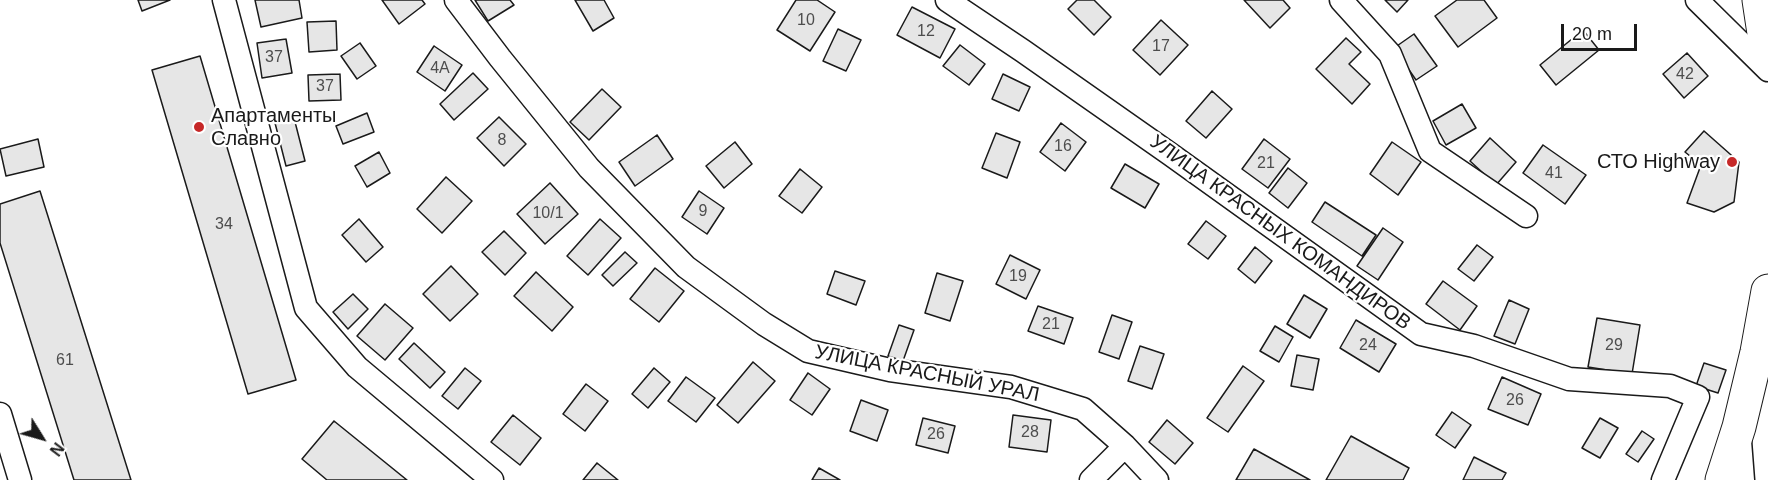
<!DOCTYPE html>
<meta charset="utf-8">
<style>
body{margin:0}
#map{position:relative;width:1768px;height:480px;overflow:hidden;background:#fff;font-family:Helvetica,sans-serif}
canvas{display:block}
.north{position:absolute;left:12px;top:408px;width:60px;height:60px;-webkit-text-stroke:4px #fff;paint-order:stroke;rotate:127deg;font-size:16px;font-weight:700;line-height:24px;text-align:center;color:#1a1a1a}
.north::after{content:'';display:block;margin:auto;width:21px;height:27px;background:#1a1a1a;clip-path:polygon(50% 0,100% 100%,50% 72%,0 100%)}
.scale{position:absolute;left:1561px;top:24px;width:76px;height:27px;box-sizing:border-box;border:3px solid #1a1a1a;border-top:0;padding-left:8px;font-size:18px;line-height:21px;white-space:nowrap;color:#1a1a1a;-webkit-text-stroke:4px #fff;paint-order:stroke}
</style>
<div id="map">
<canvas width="1768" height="480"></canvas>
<div class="north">N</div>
<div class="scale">20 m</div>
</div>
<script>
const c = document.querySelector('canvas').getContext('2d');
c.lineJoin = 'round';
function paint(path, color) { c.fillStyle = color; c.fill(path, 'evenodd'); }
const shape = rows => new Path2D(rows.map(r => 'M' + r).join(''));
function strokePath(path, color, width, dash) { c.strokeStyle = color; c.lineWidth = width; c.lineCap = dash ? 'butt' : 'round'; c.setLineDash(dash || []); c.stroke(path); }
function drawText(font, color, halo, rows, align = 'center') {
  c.font = font + ' Helvetica,sans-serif'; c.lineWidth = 4.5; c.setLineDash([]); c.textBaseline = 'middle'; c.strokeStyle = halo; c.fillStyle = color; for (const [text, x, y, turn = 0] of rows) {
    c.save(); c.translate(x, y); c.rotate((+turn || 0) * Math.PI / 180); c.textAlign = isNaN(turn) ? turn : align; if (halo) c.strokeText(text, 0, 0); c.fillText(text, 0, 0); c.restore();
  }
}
const building = shape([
 [138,0,170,0,142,11,138,0],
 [255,0,299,0,302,18,261,27,255,0],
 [382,0,422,0,425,4,399,24,382,0],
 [475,0,510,0,514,5,488,21,475,0],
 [575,0,604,0,614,18,593,31,575,0],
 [796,0,817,0,835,12,810,51,777,30,796,0],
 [1077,0,1094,0,1111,17,1094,35,1068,9,1077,0],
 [1244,0,1283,0,1290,8,1270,28,1244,0],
 [1385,0,1408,0,1397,12,1385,0],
 [1457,0,1484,0,1497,18,1458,47,1435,16,1457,0],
 [912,7,955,29,940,58,897,35,912,7],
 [1161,20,1188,45,1160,75,1133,50,1161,20],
 [336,21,337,50,309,52,307,22,336,21],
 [838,29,861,40,846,71,823,61,838,29],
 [1583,30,1599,50,1556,85,1540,65,1583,30],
 [1414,34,1437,66,1416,80,1394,48,1414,34],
 [1346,38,1361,52,1349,64,1370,84,1352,104,1316,69,1346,38],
 [286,39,292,73,262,78,257,43,286,39],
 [360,43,376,66,357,79,341,56,360,43],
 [960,45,985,64,969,85,943,66,960,45],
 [434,46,462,65,445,91,417,72,434,46],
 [1687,53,1708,76,1684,98,1663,74,1687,53],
 [200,56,296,380,248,394,152,70,200,56],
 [473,73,488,89,454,120,440,104,473,73],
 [340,74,341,100,309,101,308,75,340,74],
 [1003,74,1030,87,1019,111,992,99,1003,74],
 [602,89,621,107,589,140,570,122,602,89],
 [1212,91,1232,109,1206,138,1186,121,1212,91],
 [1462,104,1476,128,1446,145,1433,121,1462,104],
 [367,113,374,132,343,144,336,126,367,113],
 [293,114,305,161,286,166,274,119,293,114],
 [499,117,526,144,504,166,477,138,499,117],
 [1061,123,1086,142,1065,171,1040,152,1061,123],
 [1704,131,1739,162,1734,202,1714,212,1687,203,1701,165,1685,152,1704,131],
 [996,133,1020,142,1007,178,982,168,996,133],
 [657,135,673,159,635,186,619,162,657,135],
 [1490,138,1516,162,1496,185,1470,161,1490,138],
 [38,139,44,167,6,176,0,149,38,139],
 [1264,139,1290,159,1268,188,1242,169,1264,139],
 [735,142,752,164,724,188,706,166,735,142],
 [1392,142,1421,162,1398,195,1370,174,1392,142],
 [1543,145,1586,175,1565,204,1523,173,1543,145],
 [379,152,390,173,367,187,355,166,379,152],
 [1125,164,1159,184,1145,208,1111,188,1125,164],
 [1288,168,1307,183,1288,208,1269,193,1288,168],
 [800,169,822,187,802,213,779,196,800,169],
 [446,177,472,201,442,233,417,209,446,177],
 [550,183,578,214,545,244,517,214,550,183],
 [40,191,131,480,74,480,0,243,0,204,40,191],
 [699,191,724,208,707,234,682,217,699,191],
 [1325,202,1376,235,1362,256,1312,222,1325,202],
 [359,219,383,247,366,262,342,235,359,219],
 [600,219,621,238,588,275,567,256,600,219],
 [1206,221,1226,236,1208,259,1188,244,1206,221],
 [1383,228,1403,242,1378,280,1357,266,1383,228],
 [504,231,526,253,505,275,482,252,504,231],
 [1477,245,1493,257,1474,281,1458,269,1477,245],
 [1255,247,1272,261,1255,283,1238,269,1255,247],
 [625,252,637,263,613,286,602,275,625,252],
 [1010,255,1040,270,1026,299,996,284,1010,255],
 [451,266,478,294,450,321,423,294,451,266],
 [655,268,684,291,659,322,630,299,655,268],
 [835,271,865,281,856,305,827,294,835,271],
 [536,272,573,307,552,331,514,296,536,272],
 [937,273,963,281,950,321,925,313,937,273],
 [1443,281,1477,306,1460,330,1426,304,1443,281],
 [353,294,368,309,348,329,333,312,353,294],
 [1304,295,1327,309,1310,338,1287,324,1304,295],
 [1509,300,1529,309,1515,344,1494,336,1509,300],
 [385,304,413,328,385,360,357,336,385,304],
 [1038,306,1073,318,1064,344,1028,331,1038,306],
 [1112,315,1132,322,1119,359,1099,352,1112,315],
 [1597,318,1640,325,1632,374,1588,367,1597,318],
 [1356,320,1396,344,1379,372,1340,348,1356,320],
 [899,325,914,330,903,361,888,356,899,325],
 [1275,326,1293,337,1279,362,1260,351,1275,326],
 [414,343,445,372,430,388,399,359,414,343],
 [1140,346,1164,354,1152,389,1128,381,1140,346],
 [1297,355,1319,359,1313,390,1291,386,1297,355],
 [753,362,775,381,738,423,717,405,753,362],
 [1704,363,1726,370,1718,393,1696,386,1704,363],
 [1243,366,1264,381,1228,432,1207,418,1243,366],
 [465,368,481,381,458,409,442,396,465,368],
 [654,368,670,382,648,408,632,394,654,368],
 [808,373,830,389,812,415,790,400,808,373],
 [686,377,715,398,696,422,668,401,686,377],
 [1502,377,1541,394,1528,425,1488,409,1502,377],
 [586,384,608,401,585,431,563,414,586,384],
 [861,400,888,410,877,441,850,431,861,400],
 [1452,412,1471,425,1455,448,1436,435,1452,412],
 [513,415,541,438,520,465,491,442,513,415],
 [1013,415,1051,420,1047,452,1009,447,1013,415],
 [923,418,955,426,948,453,916,445,923,418],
 [1600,418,1618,428,1600,458,1582,448,1600,418],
 [1167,420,1193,443,1175,464,1149,442,1167,420],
 [334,421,407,480,327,480,302,459,334,421],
 [1642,431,1654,439,1638,462,1626,454,1642,431],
 [1351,436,1409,468,1403,480,1326,480,1351,436],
 [1254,449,1310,480,1236,480,1254,449],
 [1474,457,1506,473,1502,480,1463,480,1474,457],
 [597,463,618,480,583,480,597,463],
 [819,468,840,480,812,480,819,468]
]);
paint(building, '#e6e6e6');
strokePath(building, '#1a1a1a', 1.5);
const street = shape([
 [224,0,306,308,357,367,492,480],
 [456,0,500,58,589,168,686,267,764,324,808,351,890,370,1011,387,1083,409,1125,446,1157,480],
 [947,0,1023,51,1170,154,1421,334,1474,346,1569,379,1670,386,1698,397,1663,480],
 [1341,0,1390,54,1430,151,1526,216],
 [1697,0,1768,70],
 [0,414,20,480],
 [1740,441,1743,480],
 [1091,480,1125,446]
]);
const highway = shape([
 [1759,0,1768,60],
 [1722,480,1739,427,1757,352,1768,291]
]);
strokePath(street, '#1a1a1a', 25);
strokePath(highway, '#1a1a1a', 35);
strokePath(street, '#fff', 22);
strokePath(highway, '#fff', 33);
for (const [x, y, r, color] of [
 [199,127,6,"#c62828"],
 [1732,162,6,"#c62828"]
]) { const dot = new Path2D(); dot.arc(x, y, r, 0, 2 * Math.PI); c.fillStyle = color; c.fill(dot); strokePath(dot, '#fff', 2); }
drawText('16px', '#4d4d4d', null, [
 ["10",806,21],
 ["12",926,32],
 ["17",1161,47],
 ["37",274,58],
 ["4А",440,69],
 ["42",1685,75],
 ["37",325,87],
 ["8",502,141],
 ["16",1063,147],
 ["21",1266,164],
 ["41",1554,174],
 ["9",703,212],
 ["10/1",548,214],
 ["34",224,225],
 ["19",1018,277],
 ["21",1051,325],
 ["24",1368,346],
 ["29",1614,346],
 ["61",65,361],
 ["26",1515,401],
 ["28",1030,433],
 ["26",936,435]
]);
drawText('20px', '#1a1a1a', '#fff', [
 ["Апартаменты",211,116],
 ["Славно",211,139],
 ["СТО Highway",1720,162,"right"]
], 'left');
drawText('20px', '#1a1a1a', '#fff', [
 ["УЛИЦА КРАСНЫХ КОМАНДИРОВ",1280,233,36],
 ["УЛИЦА КРАСНЫЙ УРАЛ",927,374,11]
]);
</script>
